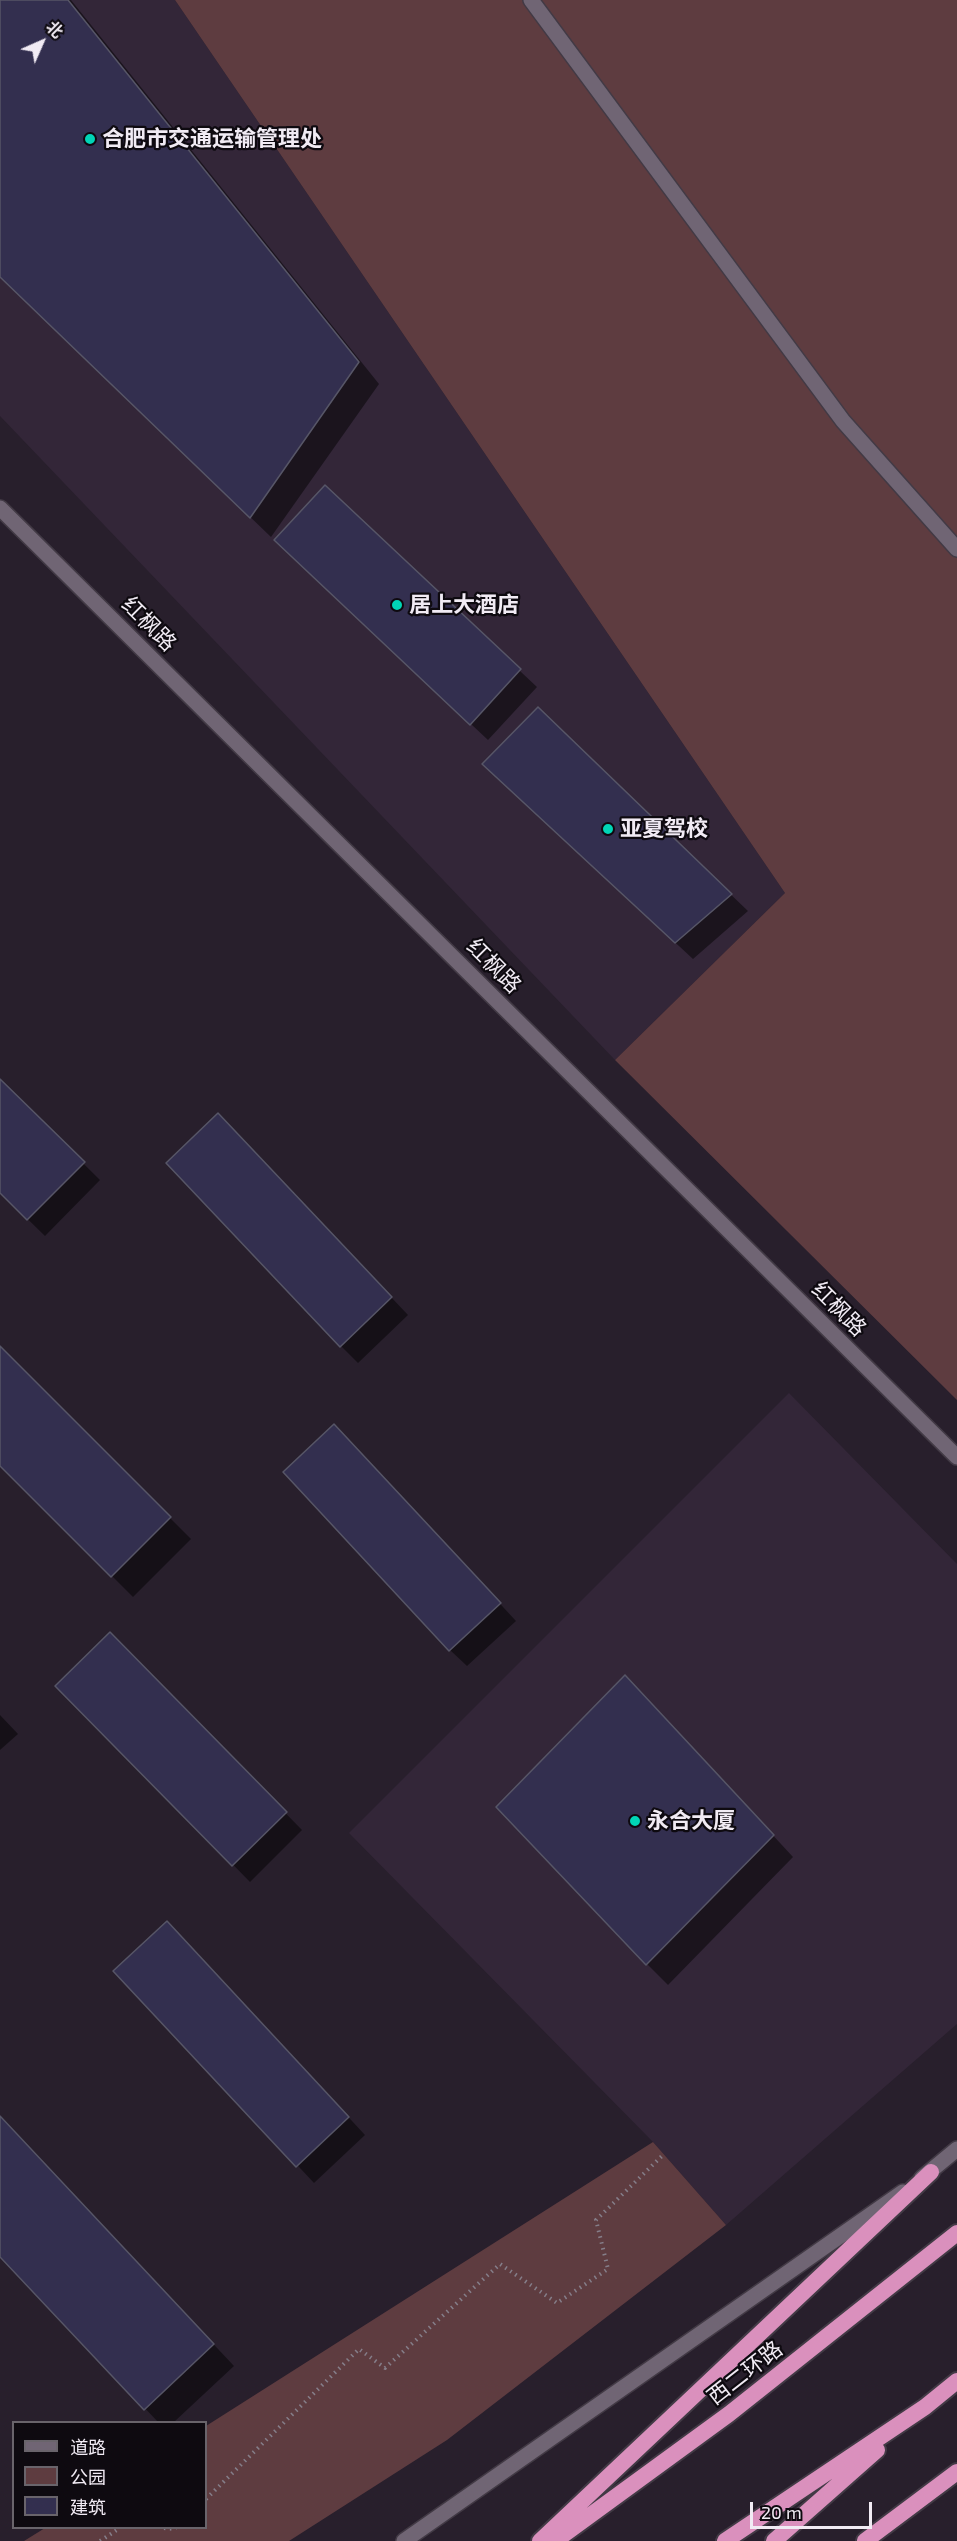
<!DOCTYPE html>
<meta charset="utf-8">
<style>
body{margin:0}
#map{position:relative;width:957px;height:2541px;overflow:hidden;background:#281f2c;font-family:"Exo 2","Noto Sans SC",sans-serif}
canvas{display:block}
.legend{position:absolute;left:12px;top:2421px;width:195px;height:108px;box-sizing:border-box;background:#0e0a10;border:2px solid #69646b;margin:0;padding:8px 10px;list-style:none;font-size:18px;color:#f1ebf4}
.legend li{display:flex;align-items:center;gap:12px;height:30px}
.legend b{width:30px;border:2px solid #69646b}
.north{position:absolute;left:12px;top:12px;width:60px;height:60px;-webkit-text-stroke:4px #0e0a10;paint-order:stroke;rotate:45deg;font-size:16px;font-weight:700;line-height:24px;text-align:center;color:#f1ebf4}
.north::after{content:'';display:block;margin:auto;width:21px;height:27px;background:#f1ebf4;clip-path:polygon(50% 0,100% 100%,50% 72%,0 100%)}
.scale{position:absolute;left:750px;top:2502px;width:122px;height:27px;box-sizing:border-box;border:3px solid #f1ebf4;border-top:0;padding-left:8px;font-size:18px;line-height:21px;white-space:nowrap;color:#f1ebf4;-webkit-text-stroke:4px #0e0a10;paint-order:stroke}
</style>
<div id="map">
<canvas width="957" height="2541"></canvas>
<ul class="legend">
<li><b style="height:8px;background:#706574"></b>道路</li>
<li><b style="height:16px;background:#5e3c40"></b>公园</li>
<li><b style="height:16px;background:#332f4f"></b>建筑</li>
</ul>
<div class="north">北</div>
<div class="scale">20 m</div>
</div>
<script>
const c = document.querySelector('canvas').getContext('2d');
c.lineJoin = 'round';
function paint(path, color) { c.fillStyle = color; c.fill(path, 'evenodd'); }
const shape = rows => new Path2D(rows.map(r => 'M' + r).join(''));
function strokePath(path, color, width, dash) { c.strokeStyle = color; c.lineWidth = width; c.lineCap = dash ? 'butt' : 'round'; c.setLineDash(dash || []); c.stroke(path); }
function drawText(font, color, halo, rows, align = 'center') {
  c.font = font + ' "Exo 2","Noto Sans SC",sans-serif'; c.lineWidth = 4.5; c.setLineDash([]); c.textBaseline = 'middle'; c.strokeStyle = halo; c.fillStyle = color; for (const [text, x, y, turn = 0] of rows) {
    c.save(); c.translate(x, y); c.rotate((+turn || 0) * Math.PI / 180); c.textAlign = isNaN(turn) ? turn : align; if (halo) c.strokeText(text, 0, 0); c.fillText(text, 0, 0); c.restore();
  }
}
paint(shape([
 [0,0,175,0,785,893,615,1060,0,416],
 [789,1393,957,1564,957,2024,726,2225,653,2142,349,1833]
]), '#332638');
paint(shape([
 [175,0,957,0,957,1400,615,1060,785,893],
 [653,2142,726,2225,447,2440,289,2541,24,2541,45,2528,206,2528,206,2426]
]), '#5e3c40');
paint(shape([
 [0,0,71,0,379,384,271,537,0,276],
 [325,488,537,687,488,740,293,557],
 [538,710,748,911,693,959,501,781],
 [0,1081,100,1180,45,1236,0,1192],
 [235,1132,408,1315,358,1363,341,1346],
 [0,1348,191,1539,133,1597,0,1464],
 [351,1443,516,1621,467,1666,450,1650],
 [110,1634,302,1830,250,1882,58,1686],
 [646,1698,793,1857,668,1985,647,1964],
 [0,1715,18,1734,0,1750],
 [184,1940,365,2135,314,2183,116,1971],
 [0,2117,234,2366,174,2422,158,2422,0,2255]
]), '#0007');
const building = shape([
 [0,0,68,0,359,362,250,518,0,277,0,0],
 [325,485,521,669,470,725,274,540,325,485],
 [538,707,732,894,675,943,482,764,538,707],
 [0,1079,85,1162,27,1220,0,1193,0,1079],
 [218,1113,392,1297,340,1347,166,1163,218,1113],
 [0,1346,171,1517,111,1577,0,1466,0,1346],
 [334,1424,501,1603,449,1651,283,1472,334,1424],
 [110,1632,287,1812,232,1866,55,1686,110,1632],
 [625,1675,774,1835,646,1965,496,1807,625,1675],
 [167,1921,349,2117,296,2167,113,1971,167,1921],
 [0,2116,214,2344,144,2410,0,2257,0,2116]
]);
paint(building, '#332f4f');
strokePath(building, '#575667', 1.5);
const service = shape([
 [531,0,843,421,957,549]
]);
const tertiary = shape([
 [0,508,957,1457],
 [922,2178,957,2149],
 [404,2541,903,2192]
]);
const trunk = shape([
 [540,2541,931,2172],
 [555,2541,729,2414,957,2233],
 [725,2541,925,2407,957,2381],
 [774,2541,877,2450],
 [865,2541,957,2472]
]);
strokePath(service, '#423a45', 18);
strokePath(tertiary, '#423a45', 18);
strokePath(trunk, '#423a45', 20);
strokePath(shape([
 [206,2499,359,2349,385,2368,500,2264,557,2303,608,2269,596,2220,664,2154],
 [164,2528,174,2529,176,2528],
 [100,2541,120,2528]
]), '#857e89', 4, [1.5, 4.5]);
strokePath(service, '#706574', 15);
strokePath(tertiary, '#706574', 15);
strokePath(trunk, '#da90bd', 16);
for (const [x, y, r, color] of [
 [90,139,6,"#01d5b6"],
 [397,605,6,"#01d5b6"],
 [608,829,6,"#01d5b6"],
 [635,1821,6,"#01d5b6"]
]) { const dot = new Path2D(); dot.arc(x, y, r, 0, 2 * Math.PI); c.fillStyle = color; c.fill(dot); strokePath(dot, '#0e0a10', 2); }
drawText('bold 22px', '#f1ebf4', '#0e0a10', [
 ["合肥市交通运输管理处",102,139],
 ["居上大酒店",409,605],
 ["亚夏驾校",620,829],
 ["永合大厦",647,1821]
], 'left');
drawText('22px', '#f1ebf4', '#0e0a10', [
 ["红枫路",149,624,45],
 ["红枫路",494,966,45],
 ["红枫路",839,1309,45],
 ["西二环路",745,2373,-38]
]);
</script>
